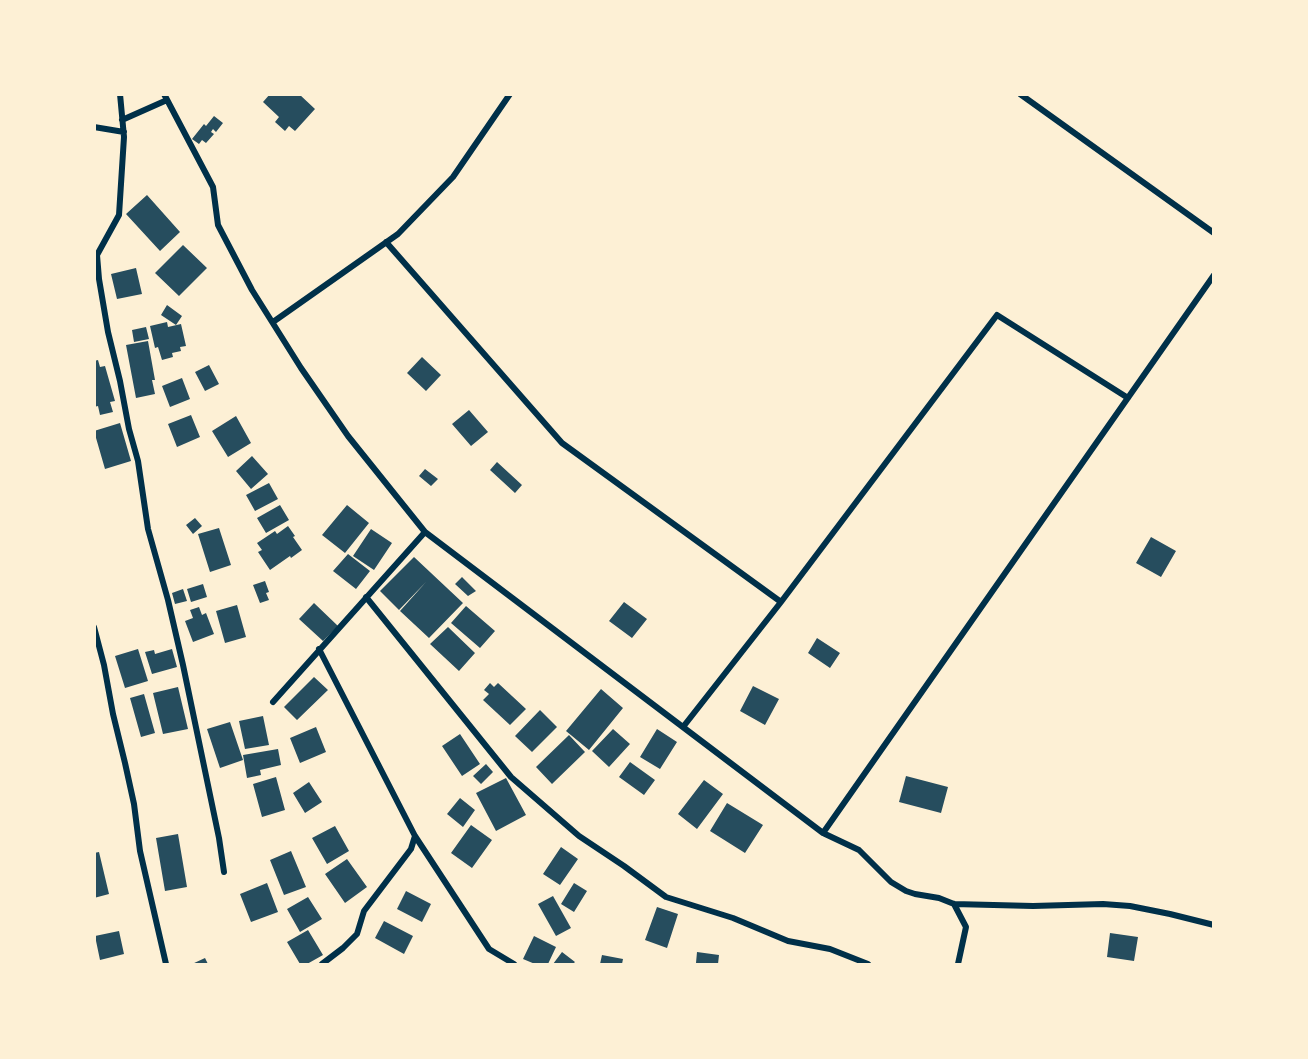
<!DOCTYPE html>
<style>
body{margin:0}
#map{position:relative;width:1308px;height:1059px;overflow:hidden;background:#fdf0d5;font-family:"Varela Round",sans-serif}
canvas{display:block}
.frame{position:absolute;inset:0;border:96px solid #fdf0d5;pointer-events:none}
</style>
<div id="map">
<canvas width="1308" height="1059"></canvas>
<div class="frame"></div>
</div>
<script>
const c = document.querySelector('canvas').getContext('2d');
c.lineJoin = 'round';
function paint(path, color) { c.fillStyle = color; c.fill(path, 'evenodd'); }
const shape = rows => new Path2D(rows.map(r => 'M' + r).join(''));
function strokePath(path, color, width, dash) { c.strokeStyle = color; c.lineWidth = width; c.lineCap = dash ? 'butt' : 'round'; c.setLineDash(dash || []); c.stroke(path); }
paint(shape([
 [270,94,299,94,315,109,295,131,289,126,285,131,275,122,279,117,263,102],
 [214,116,223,123,216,132,213,129,211,132,214,134,206,143,202,140,199,144,192,139,204,124,206,126],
 [147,195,180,232,160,251,126,214],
 [183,245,207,268,179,296,155,273],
 [136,268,142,294,117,299,111,274],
 [167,305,182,316,176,325,161,315],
 [167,322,168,327,181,324,186,346,180,347,181,351,172,353,173,357,162,360,158,347,155,348,150,326],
 [146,327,149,339,134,342,132,330],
 [148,341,155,380,152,380,155,394,136,398,126,345],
 [422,357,441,375,426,391,407,373],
 [98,360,100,367,105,366,115,401,110,402,113,412,100,415,98,406,94,407,94,361],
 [209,365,219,384,205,391,195,372],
 [182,378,190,399,170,407,162,386],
 [469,410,488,432,471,446,452,424],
 [191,415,200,437,177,447,168,424],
 [236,416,251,443,228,457,212,431],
 [120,423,131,461,105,469,94,431],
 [252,456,268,474,251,489,236,471],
 [497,462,522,485,515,493,490,470],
 [425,469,438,479,431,486,419,476],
 [269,483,278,499,255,511,246,495],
 [280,505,289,520,266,533,257,518],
 [347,505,369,523,345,553,322,535],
 [195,518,202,526,193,534,186,525],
 [288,526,295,536,293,537,302,550,291,558,290,556,270,570,258,552,262,550,257,543,275,531,277,534],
 [219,528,231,565,210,572,198,534],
 [371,529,392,543,374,570,353,556],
 [1151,537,1176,551,1161,577,1136,563],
 [348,554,370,571,356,589,333,571],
 [414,557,463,603,429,638,400,611,426,582,399,610,380,591],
 [462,577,476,591,468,596,455,584],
 [265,581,269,592,266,593,269,600,260,603,253,585],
 [203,584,207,597,191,602,187,589],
 [183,589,187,601,175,604,172,593],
 [624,602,647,619,632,638,609,621],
 [314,603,338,626,323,641,299,619],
 [237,605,246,637,225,643,216,611],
 [466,606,495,631,480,648,451,623],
 [199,607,202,615,206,613,214,634,193,642,185,621,193,618,190,610],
 [448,627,475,653,459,671,430,644],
 [817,638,840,653,830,668,808,653],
 [138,649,148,681,125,688,115,656],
 [172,649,177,667,152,674,145,652,154,650,155,654],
 [314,677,328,690,297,720,284,707],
 [490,683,494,687,498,683,526,709,510,725,483,700,489,694,484,690],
 [753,686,779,699,765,725,740,711],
 [178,687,188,729,163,734,153,693],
 [601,689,623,708,589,750,566,731],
 [144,694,155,733,141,737,130,698],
 [540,710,557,727,532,752,515,736],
 [263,716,269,745,245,749,239,721],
 [230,722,243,760,220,768,207,729],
 [316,727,326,752,300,763,290,738],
 [613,729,630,744,609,767,592,751],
 [657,729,677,742,660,769,640,757],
 [460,734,480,764,462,776,442,746],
 [569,735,585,752,552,784,536,767],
 [278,749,281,765,260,770,261,775,247,778,243,755],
 [630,762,655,780,644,795,619,777],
 [486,764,493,772,481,784,473,776],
 [906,776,948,787,941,813,899,802],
 [276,777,285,810,262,817,253,784],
 [506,778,526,815,496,831,476,793],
 [704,780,723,794,697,829,678,814],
 [309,782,322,802,305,813,293,793],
 [460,798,475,810,463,827,447,814],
 [727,803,763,825,745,853,710,831],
 [471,825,492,840,472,868,451,853],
 [335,826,349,851,327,864,312,838],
 [178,834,187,887,165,891,156,838],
 [561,847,578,859,560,885,543,874],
 [291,851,306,887,284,895,270,860],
 [99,852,109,894,94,898,94,853],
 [347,859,367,887,345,903,325,874],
 [267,883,278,912,251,922,240,894],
 [574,883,587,891,574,912,561,904],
 [406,891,431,904,422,922,397,909],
 [553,896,571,928,556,936,538,904],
 [308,897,322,919,300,932,287,909],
 [657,907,678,914,667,948,645,940],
 [384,921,413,936,404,954,375,938],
 [308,930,323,955,307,964,300,964,287,942],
 [119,931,124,954,100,960,95,936],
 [1110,933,1138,937,1134,961,1107,957],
 [534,936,556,947,548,964,535,964,523,959],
 [562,952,575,962,573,964,553,964],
 [697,952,719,955,718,964,696,963],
 [602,955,623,959,622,964,600,964],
 [205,958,208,964,192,964]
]), '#264d5e');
strokePath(shape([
 [120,94,124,137,119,215,97,255,99,279,108,332,120,381,129,429,138,461,148,529,168,600,183,665,219,838,224,872],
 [164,94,213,187,218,225,252,290,301,368,348,436,425,532,823,833,859,850,891,882,906,891,915,894,939,898,954,904,1033,906,1103,904,1130,906,1170,914,1214,925],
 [1020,94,1214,233],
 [122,120,167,100],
 [94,127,124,132],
 [386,242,562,443,781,602],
 [273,322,398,234,453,177,510,94],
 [366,597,511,777,579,836,624,866,666,897,733,918,788,941,830,949,868,964],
 [94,627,104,665,113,714,125,763,134,804,140,851,166,964],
 [319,649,415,836,489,949,514,964],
 [273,702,425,532],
 [683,727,781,602,997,315,1128,398],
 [823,833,1214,275],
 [954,904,966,927,958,964],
 [322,964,343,948,357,934,364,911,411,849,415,836]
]), '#003049', 6);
</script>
